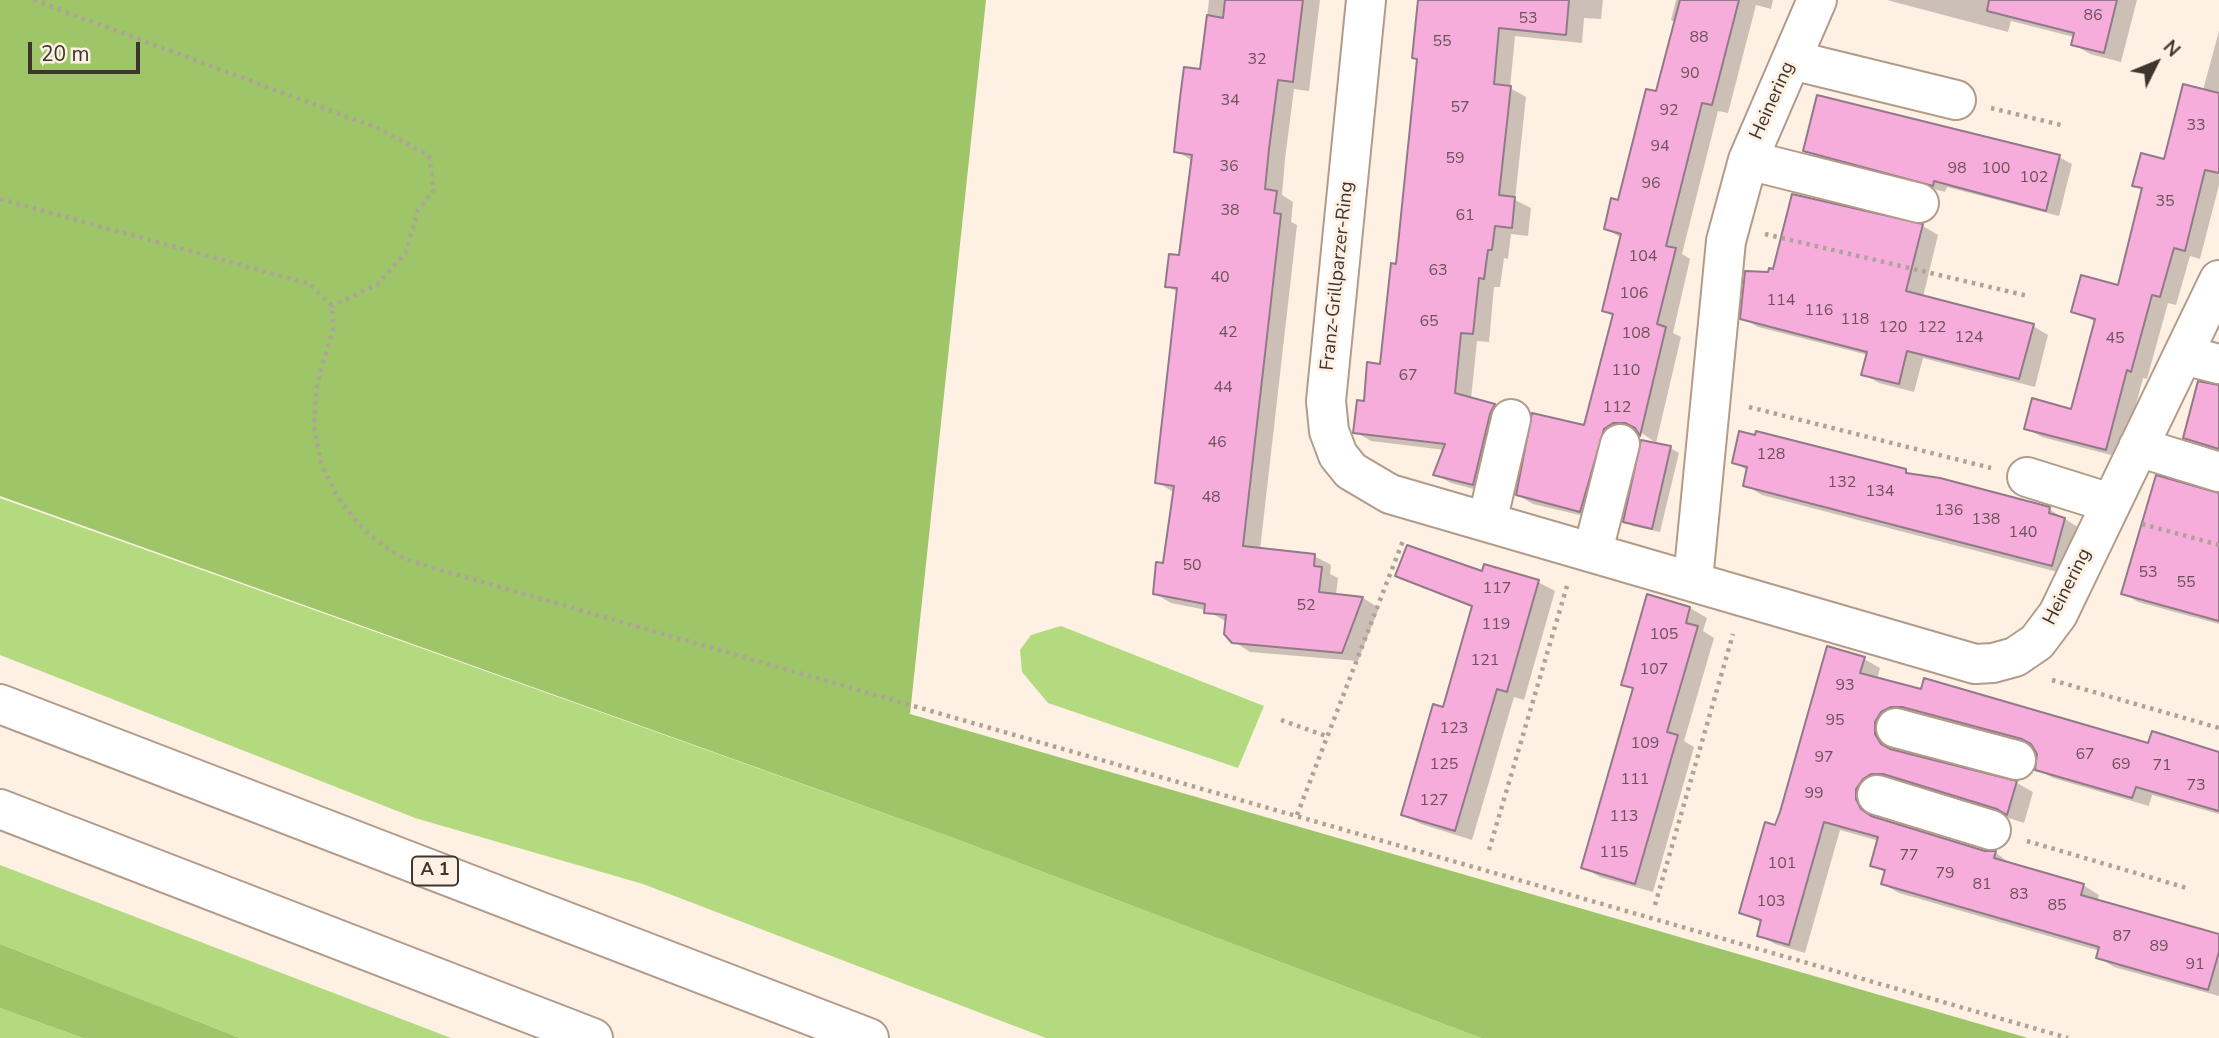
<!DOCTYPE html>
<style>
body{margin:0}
#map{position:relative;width:2219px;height:1038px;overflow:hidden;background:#fff0e4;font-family:"Nunito Sans",sans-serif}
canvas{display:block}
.north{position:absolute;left:2121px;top:28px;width:70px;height:70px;-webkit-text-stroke:5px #fff0e4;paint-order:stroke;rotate:47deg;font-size:19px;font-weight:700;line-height:28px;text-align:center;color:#3f352e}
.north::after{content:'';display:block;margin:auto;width:24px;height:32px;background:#3f352e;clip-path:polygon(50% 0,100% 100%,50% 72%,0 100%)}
.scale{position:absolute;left:28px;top:42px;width:112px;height:32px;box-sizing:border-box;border:4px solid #3f352e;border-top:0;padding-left:9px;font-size:21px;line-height:24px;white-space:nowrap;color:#3f352e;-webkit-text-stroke:5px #fff0e4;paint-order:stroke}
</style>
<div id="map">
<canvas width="2219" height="1038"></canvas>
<div class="north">N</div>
<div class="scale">20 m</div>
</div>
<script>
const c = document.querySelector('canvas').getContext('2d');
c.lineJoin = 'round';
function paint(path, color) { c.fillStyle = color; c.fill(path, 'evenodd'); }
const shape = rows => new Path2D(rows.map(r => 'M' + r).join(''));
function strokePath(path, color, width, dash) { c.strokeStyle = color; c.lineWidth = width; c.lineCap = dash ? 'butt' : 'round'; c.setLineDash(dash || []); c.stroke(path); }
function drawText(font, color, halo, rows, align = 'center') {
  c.font = font + ' "Nunito Sans",sans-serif'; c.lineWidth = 6; c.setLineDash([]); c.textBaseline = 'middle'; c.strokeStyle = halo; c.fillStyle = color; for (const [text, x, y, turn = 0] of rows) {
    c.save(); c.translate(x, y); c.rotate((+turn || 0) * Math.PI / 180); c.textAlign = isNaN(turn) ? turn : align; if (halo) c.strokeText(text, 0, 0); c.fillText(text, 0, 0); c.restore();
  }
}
paint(shape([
 [0,498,959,840,1481,1038,1046,1038,643,884,415,818,0,655],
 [1061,626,1264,706,1238,768,1048,703,1022,672,1020,650,1031,635],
 [0,865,451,1038,240,1038,0,944],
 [0,1008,83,1038,0,1038]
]), '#b3da7e');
paint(shape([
 [0,0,986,0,910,714,2028,1038,1481,1038,959,840,0,496],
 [0,944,240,1038,83,1038,0,1008]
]), '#9ec567');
paint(shape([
 [1209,0,1320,0,1309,91,1294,89,1285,159,1282,195,1293,202,1291,222,1297,225,1260,550,1314,556,1331,565,1330,574,1338,578,1336,595,1363,598,1379,608,1358,661,1250,652,1233,641,1227,622,1206,610,1171,603,1154,593,1164,565,1175,493,1157,482,1179,293,1167,286,1180,257,1193,161,1176,151,1201,71],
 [1420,0,1603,0,1601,19,1584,18,1582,43,1515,36,1510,88,1526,97,1515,200,1531,208,1528,236,1511,234,1508,259,1504,258,1500,287,1494,287,1489,342,1477,341,1471,399,1495,405,1510,414,1489,493,1451,483,1435,474,1445,450,1371,441,1355,432,1382,365,1397,266,1419,60],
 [1676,0,1773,0,1771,9,1756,5,1728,113,1718,111,1682,254,1690,259,1673,333,1681,337,1656,443,1639,431,1630,431,1596,519,1533,504,1518,495,1585,428,1614,316,1604,310,1621,238,1606,228,1619,202,1658,93,1676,23,1671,20],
 [1887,0,2137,0,2121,62,2090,54,2073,44,2074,37,2011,21,2008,32],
 [2219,31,2219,185,2200,259,2190,256,2176,305,2168,303,2147,379,2143,378,2122,458,2042,437,2026,428,2072,411,2096,322,2073,311,2119,287,2143,190,2134,185,2165,161,2203,90],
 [1805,150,2059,157,2072,164,2059,216,1947,187,1945,192,1817,158],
 [1923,226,1938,235,1923,297,2033,326,2048,335,2035,387,1923,358,1914,392,1879,383,1863,374,1868,355,1758,327,1742,318,1770,274],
 [2219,389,2219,453,2185,437],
 [1670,448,1679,453,1660,532,1633,526,1625,521],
 [1734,462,1906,471,1915,476,2049,509,2081,529,2069,575,1762,495,1745,485,1748,471],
 [2219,495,2219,624,2138,602,2123,593],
 [1484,574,1538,582,1555,591,1524,700,1514,697,1472,840,1421,824,1403,815,1444,710,1474,608,1397,576],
 [1690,608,1707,618,1703,631,1714,638,1684,741,1694,747,1653,892,1600,877,1583,867,1634,690,1623,684],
 [1864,659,1880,668,1877,679,2149,745,2219,753,2219,814,2152,795,2149,806,2053,778,2037,769,2039,753,2034,746,1919,715,1891,745,1895,752,2017,783,2033,792,2024,823,1901,782,1871,810,1876,819,1984,853,1996,853,2011,864,2083,885,2099,895,2097,902,2219,936,2219,996,2114,967,2098,957,2100,951,1899,893,1883,884,1886,873,1872,865,1879,841,1840,830,1805,953,1775,944,1759,935,1762,923,1741,912,1776,828]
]), '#0003');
const building = shape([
 [1225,0,1303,0,1293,82,1278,80,1269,149,1265,189,1277,191,1274,213,1281,214,1243,546,1315,554,1314,566,1322,567,1319,592,1363,597,1342,653,1232,643,1224,634,1226,615,1204,613,1205,604,1153,594,1156,562,1163,563,1174,486,1155,483,1177,288,1165,287,1169,254,1179,255,1192,155,1174,152,1180,98,1184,67,1200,69,1207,15,1223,18,1225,0],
 [1418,0,1569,0,1566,35,1499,28,1494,84,1511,86,1499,195,1515,197,1512,228,1495,226,1492,250,1488,250,1484,279,1479,278,1473,334,1461,333,1455,393,1495,404,1490,414,1473,485,1433,475,1445,444,1353,433,1357,400,1364,401,1367,362,1380,364,1391,263,1396,264,1417,59,1412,58,1418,0],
 [1680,0,1739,0,1712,105,1702,103,1666,246,1676,248,1657,324,1666,327,1640,436,1635,428,1625,423,1613,423,1604,429,1580,512,1516,495,1532,413,1584,425,1613,314,1602,311,1621,234,1604,229,1611,198,1618,200,1646,89,1656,91,1680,0],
 [1989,0,2117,0,2104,53,2071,45,2074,33,1987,11,1989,0],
 [2183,84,2219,93,2219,173,2205,170,2185,251,2174,248,2160,297,2152,295,2131,372,2127,370,2106,450,2024,429,2032,398,2071,409,2095,319,2071,312,2081,275,2118,285,2142,188,2132,186,2141,153,2164,159,2183,84],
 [1817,95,2060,155,2046,211,1934,181,1933,186,1803,151,1817,95],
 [1792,194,1923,224,1906,291,2034,324,2019,379,1907,351,1899,384,1861,375,1867,352,1740,319,1745,271,1768,272,1769,268,1773,269,1792,194],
 [2198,381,2219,385,2219,449,2183,438,2198,381],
 [1739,431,1755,435,1756,431,1906,469,1906,473,1940,478,2050,507,2049,513,2065,518,2052,566,1743,486,1747,467,1732,463,1739,431],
 [1641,440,1671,446,1652,529,1623,522,1641,440],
 [2156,475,2219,493,2219,621,2121,594,2156,475],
 [1407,545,1482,571,1484,564,1539,580,1507,692,1497,689,1455,831,1401,815,1433,704,1443,707,1472,606,1395,576,1407,545],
 [1647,594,1690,607,1686,623,1698,626,1667,732,1678,735,1635,884,1581,868,1633,688,1621,685,1647,594],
 [1827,646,1865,657,1860,673,1921,689,1924,678,2148,743,2152,731,2219,752,2219,811,2136,787,2132,798,2035,770,2037,754,2031,744,2022,739,1902,707,1891,707,1881,712,1875,722,1875,734,1881,744,1890,749,2017,781,2007,815,1997,809,1883,774,1871,774,1863,779,1856,789,1856,799,1861,809,1871,816,1985,851,1996,851,1994,858,2084,884,2081,895,2219,934,2219,952,2208,990,2096,958,2099,947,1881,884,1885,870,1870,866,1878,837,1824,822,1789,945,1757,936,1761,920,1739,913,1765,822,1775,825,1780,812,1827,646]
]);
paint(building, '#f6addb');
strokePath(building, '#927988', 2);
const minor = shape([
 [1366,0,1326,401,1329,431,1338,455,1351,471,1390,494,1975,664,1993,663,2015,657,2037,642,2058,614,2219,280],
 [1792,60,1956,100],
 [1748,160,1919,203],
 [2183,355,2219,364],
 [2138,447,2219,472],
 [2027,477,2110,503],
 [1487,522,1511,419],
 [1593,551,1620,444],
 [1693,580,1726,241,1748,160,1817,0],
 [1896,728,2016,760],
 [1877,795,1991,830]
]);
const highway = shape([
 [0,704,869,1038],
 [0,809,593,1038]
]);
strokePath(minor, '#b39b8a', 42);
strokePath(highway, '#b39b8a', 42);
strokePath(shape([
 [34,0,380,129,429,156,434,190,418,210,406,252,378,284,332,306],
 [1991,108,2061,125],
 [0,199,310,284,332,306,333,330,317,384,314,424,321,464,339,499,362,528,392,552,413,562,2068,1038],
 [1765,234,2028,296],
 [1749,407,1991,468],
 [2142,524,2219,545],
 [2052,680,2219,728],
 [1281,720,1326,736],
 [1297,815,1404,538],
 [2027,841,2190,889],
 [1489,850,1567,586],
 [1655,905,1733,634]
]), '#afa399', 4.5, [3.5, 5]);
strokePath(minor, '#fff', 38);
strokePath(highway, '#fff', 38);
drawText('16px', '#6d5359', null, [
 ["86",2093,16],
 ["53",1528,19],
 ["88",1699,38],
 ["55",1442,42],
 ["32",1257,60],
 ["90",1690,74],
 ["34",1230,101],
 ["57",1460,108],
 ["92",1669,111],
 ["33",2196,126],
 ["94",1660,147],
 ["59",1455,159],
 ["36",1229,167],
 ["98",1957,169],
 ["100",1996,169],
 ["102",2034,178],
 ["96",1651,184],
 ["35",2165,202],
 ["38",1230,211],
 ["61",1465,216],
 ["104",1643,257],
 ["63",1438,271],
 ["40",1220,278],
 ["106",1634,294],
 ["114",1781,301],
 ["116",1819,311],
 ["118",1855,320],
 ["65",1429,322],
 ["120",1893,328],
 ["122",1932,328],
 ["42",1228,333],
 ["108",1636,334],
 ["124",1969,338],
 ["45",2115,339],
 ["110",1626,371],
 ["67",1408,376],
 ["44",1223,388],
 ["112",1617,408],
 ["46",1217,443],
 ["128",1771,455],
 ["132",1842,483],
 ["134",1880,492],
 ["48",1211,498],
 ["136",1949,511],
 ["138",1986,520],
 ["140",2023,533],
 ["50",1192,566],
 ["53",2148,573],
 ["55",2186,583],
 ["117",1497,589],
 ["52",1306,606],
 ["119",1496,625],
 ["105",1664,635],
 ["121",1485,661],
 ["107",1654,670],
 ["93",1845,686],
 ["95",1835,721],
 ["123",1454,729],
 ["109",1645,744],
 ["67",2085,755],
 ["97",1824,758],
 ["125",1444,765],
 ["69",2121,765],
 ["71",2162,766],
 ["111",1635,780],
 ["73",2196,786],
 ["99",1814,794],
 ["127",1434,801],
 ["113",1624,817],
 ["115",1614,853],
 ["77",1909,856],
 ["101",1782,864],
 ["79",1945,874],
 ["81",1982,885],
 ["83",2019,895],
 ["103",1771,902],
 ["85",2057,906],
 ["87",2122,937],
 ["89",2159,947],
 ["91",2195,965]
]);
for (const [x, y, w] of [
 [435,871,46]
]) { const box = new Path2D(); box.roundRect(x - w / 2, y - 14.5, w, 29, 5); c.fillStyle = '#fff0e4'; c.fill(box); strokePath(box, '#3f352e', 2); }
drawText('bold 18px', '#3f352e', null, [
 ["A 1",435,871]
]);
drawText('19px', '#3f352e', '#fff0e4', [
 ["Heinering",1773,101,-66],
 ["Franz-Grillparzer-Ring",1338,276,-84],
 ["Heinering",2068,587,-63]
]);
</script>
